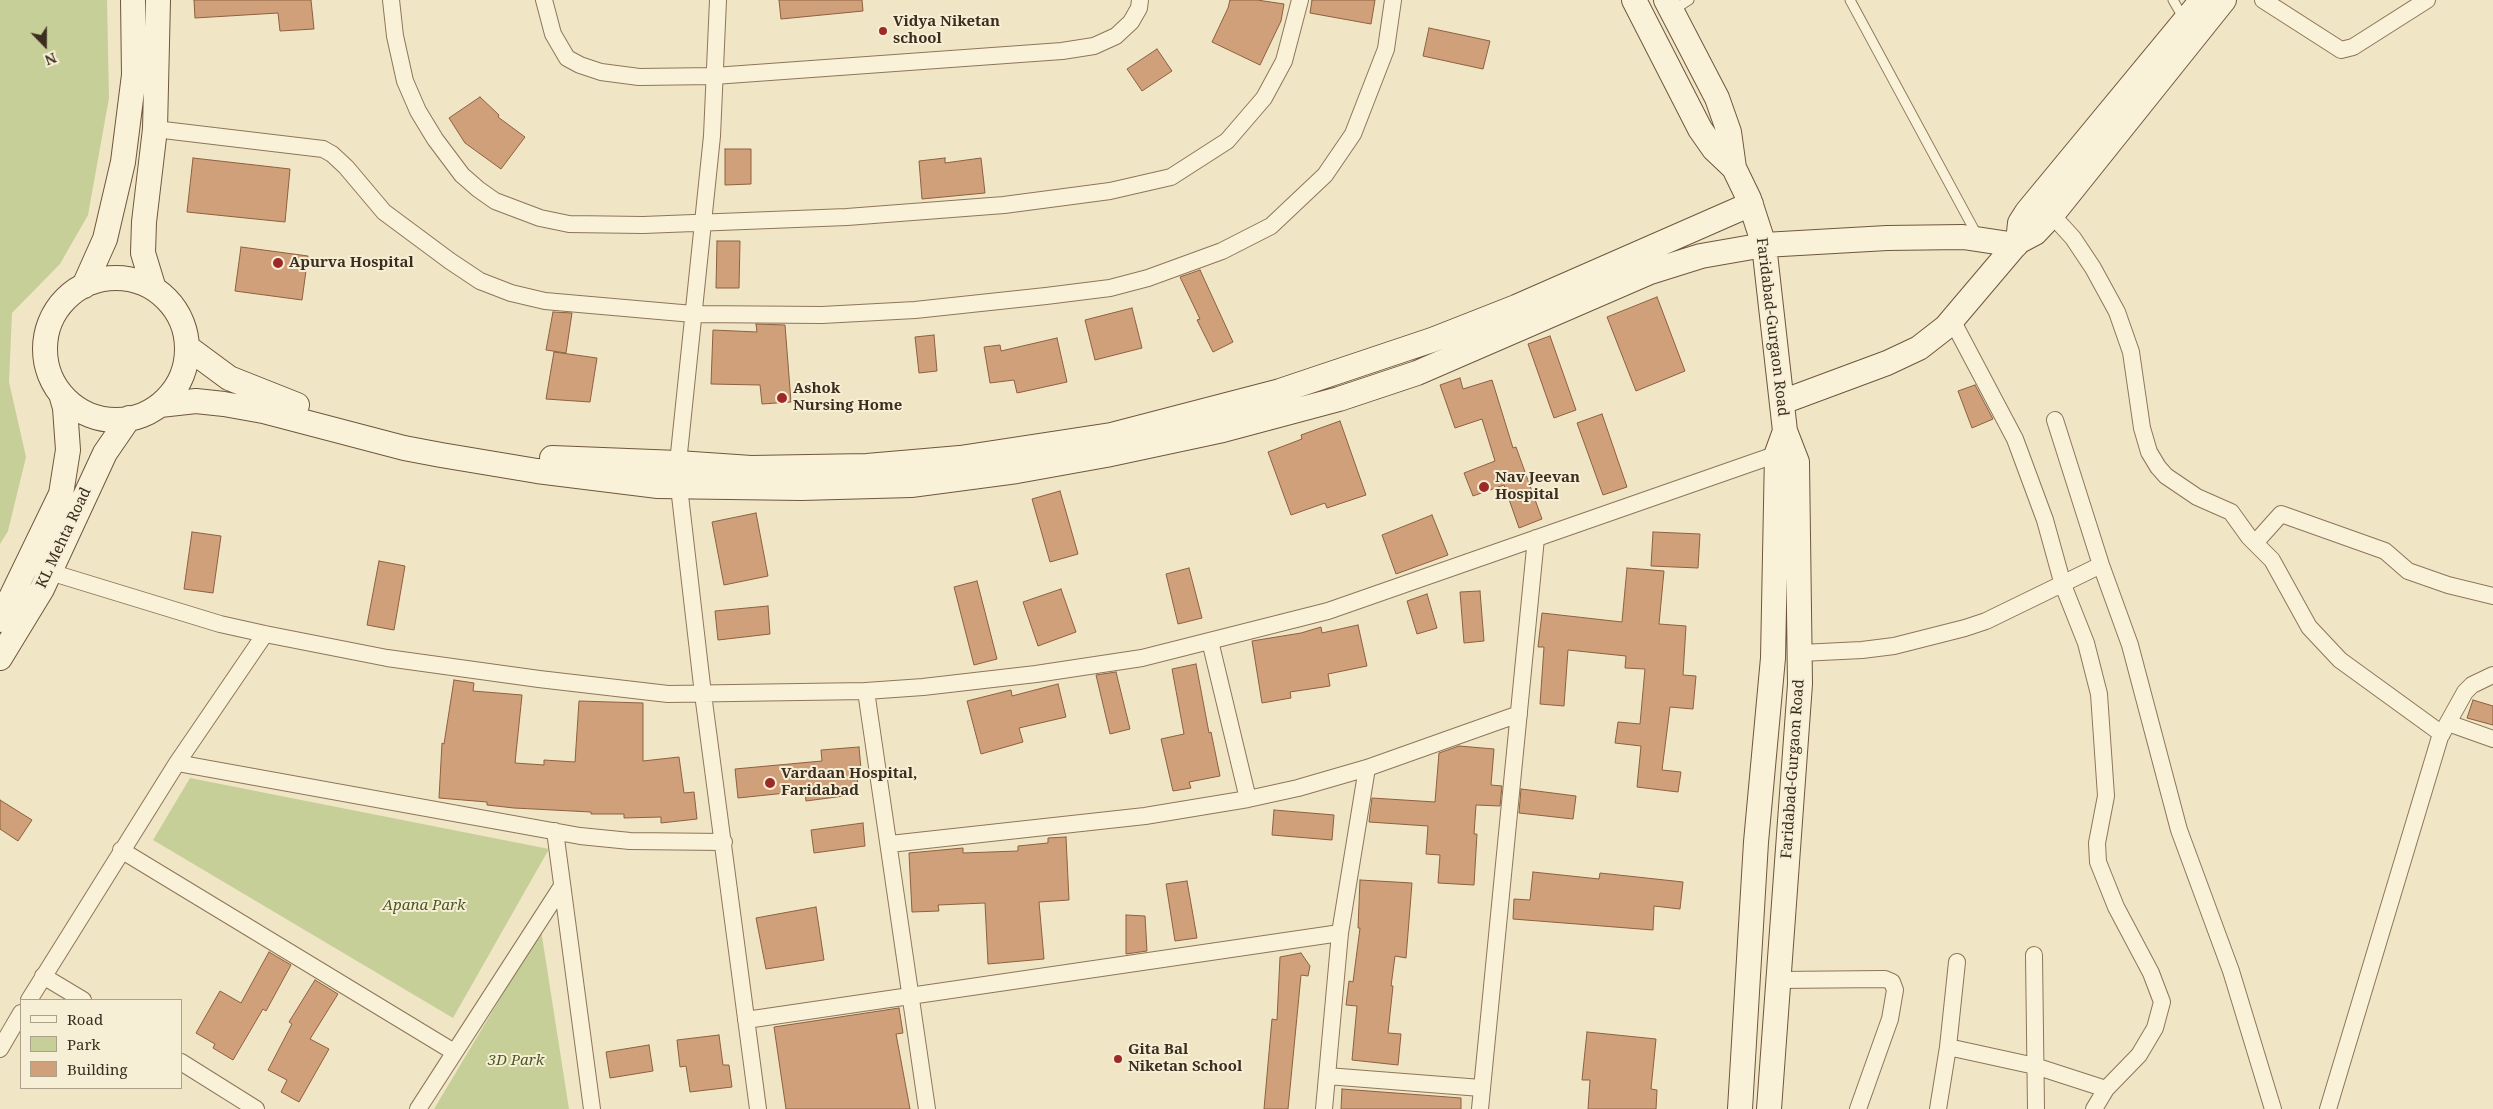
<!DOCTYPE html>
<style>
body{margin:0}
#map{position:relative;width:2493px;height:1109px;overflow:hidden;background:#f0e5c5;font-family:"Noto Serif",serif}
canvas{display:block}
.legend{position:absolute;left:20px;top:999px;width:162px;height:90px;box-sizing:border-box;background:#f7eed6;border:1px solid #aca18d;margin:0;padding:6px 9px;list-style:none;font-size:15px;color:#3c2e1f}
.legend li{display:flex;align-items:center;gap:10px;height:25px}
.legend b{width:25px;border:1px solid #aca18d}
.north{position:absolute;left:20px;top:20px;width:50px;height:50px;-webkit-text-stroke:4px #f7eed6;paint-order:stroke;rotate:158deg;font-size:14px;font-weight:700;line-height:20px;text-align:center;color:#3c2e1f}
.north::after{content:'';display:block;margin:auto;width:18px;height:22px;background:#3c2e1f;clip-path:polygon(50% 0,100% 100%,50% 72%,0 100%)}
</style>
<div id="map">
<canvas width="2493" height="1109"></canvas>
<ul class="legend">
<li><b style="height:6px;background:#faf1d9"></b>Road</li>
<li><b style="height:14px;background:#c7cf98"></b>Park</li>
<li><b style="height:14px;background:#d0a07a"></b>Building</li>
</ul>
<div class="north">N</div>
</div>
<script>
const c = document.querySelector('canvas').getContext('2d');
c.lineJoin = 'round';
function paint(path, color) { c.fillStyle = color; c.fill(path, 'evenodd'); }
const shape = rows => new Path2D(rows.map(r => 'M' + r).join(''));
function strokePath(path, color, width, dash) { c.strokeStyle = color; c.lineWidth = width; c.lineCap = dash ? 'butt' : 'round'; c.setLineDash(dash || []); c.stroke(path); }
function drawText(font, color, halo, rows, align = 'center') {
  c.font = font + ' "Noto Serif",serif'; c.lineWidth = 4; c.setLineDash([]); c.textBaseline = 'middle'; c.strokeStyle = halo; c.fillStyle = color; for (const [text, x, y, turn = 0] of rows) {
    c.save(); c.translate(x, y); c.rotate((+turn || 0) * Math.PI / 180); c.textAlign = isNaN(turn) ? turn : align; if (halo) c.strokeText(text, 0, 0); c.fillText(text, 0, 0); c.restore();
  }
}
paint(shape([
 [0,0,107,0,109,98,88,215,60,264,12,313,9,382,26,457,8,531,0,544],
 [190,778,549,849,453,1018,153,840],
 [541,930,569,1109,434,1109]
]), '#c7cf98');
const building = shape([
 [194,0,311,0,314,29,280,31,278,13,195,18,194,0],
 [779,0,862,0,863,11,781,19,779,0],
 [1230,0,1257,0,1284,4,1281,21,1260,65,1212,42,1228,8,1230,0],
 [1312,0,1375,0,1371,24,1310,13,1312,0],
 [1429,28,1490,41,1483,69,1423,56,1429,28],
 [1157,49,1172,71,1142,91,1127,69,1157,49],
 [480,97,499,115,498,117,525,137,501,169,465,143,449,118,480,97],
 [725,149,751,149,751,184,725,185,725,149],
 [193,158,290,169,285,222,187,212,193,158],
 [945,158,945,163,981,158,985,193,922,199,919,161,945,158],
 [717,241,740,241,739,288,716,288,717,241],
 [241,247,308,256,302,300,235,291,241,247],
 [1200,270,1233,342,1213,352,1197,320,1200,319,1180,277,1200,270],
 [1657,297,1685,371,1636,391,1607,317,1657,297],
 [1132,308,1142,348,1095,360,1085,320,1132,308],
 [553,312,572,313,566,353,546,350,553,312],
 [756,324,785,325,791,402,762,404,760,385,711,384,713,330,757,332,756,324],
 [934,335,937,371,919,373,915,337,934,335],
 [1550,336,1576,410,1554,418,1528,344,1550,336],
 [1057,338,1067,382,1017,393,1014,380,990,383,984,347,1000,345,1001,351,1057,338],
 [554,352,597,358,590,402,546,399,554,352],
 [1460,378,1463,389,1492,380,1513,448,1516,447,1542,519,1519,528,1504,485,1473,496,1464,473,1495,461,1482,419,1455,428,1440,385,1460,378],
 [1975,385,1993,419,1972,428,1958,391,1975,385],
 [1602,414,1627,487,1603,495,1577,423,1602,414],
 [1340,421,1366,495,1327,508,1325,503,1291,515,1268,452,1302,439,1301,435,1340,421],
 [1060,491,1078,554,1050,562,1032,499,1060,491],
 [756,513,768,576,724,585,712,522,756,513],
 [1432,515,1448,555,1396,574,1382,535,1432,515],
 [192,532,221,536,213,593,184,589,192,532],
 [1653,532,1700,534,1698,568,1651,566,1653,532],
 [379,561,405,566,394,630,367,625,379,561],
 [1189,568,1202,618,1178,624,1166,574,1189,568],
 [1627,568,1664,571,1659,624,1686,626,1683,675,1696,676,1693,709,1670,707,1662,770,1681,772,1678,792,1637,787,1641,746,1615,743,1618,722,1640,724,1645,669,1625,668,1626,656,1568,650,1564,706,1540,704,1544,647,1538,647,1542,613,1622,622,1627,568],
 [977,581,997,659,974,665,954,587,977,581],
 [1061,589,1076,632,1038,646,1023,602,1061,589],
 [1480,591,1484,641,1464,643,1460,592,1480,591],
 [1427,594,1437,628,1417,634,1407,601,1427,594],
 [768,606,770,634,718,640,715,611,768,606],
 [1358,625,1367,666,1328,674,1330,686,1290,692,1291,698,1262,703,1252,641,1301,633,1321,627,1322,633,1358,625],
 [1196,664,1209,733,1211,732,1220,776,1189,782,1191,788,1173,791,1161,739,1184,734,1172,669,1196,664],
 [1116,672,1130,729,1110,734,1096,675,1116,672],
 [454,680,474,683,473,691,522,695,515,763,544,765,544,760,575,762,579,701,643,703,643,761,679,757,684,793,694,792,697,819,661,823,661,817,624,818,624,814,591,814,591,812,514,808,487,805,487,802,439,798,442,743,444,744,454,680],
 [1058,684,1066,717,1019,728,1023,742,981,754,967,701,1011,690,1012,696,1058,684],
 [2473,700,2493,706,2493,725,2467,718,2473,700],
 [1459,746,1494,749,1491,785,1502,786,1500,806,1476,805,1474,834,1477,834,1474,885,1438,883,1440,855,1426,854,1428,826,1369,822,1372,798,1435,802,1439,753,1459,746],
 [859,747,861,769,856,769,859,794,806,801,805,791,738,798,735,769,822,761,821,750,859,747],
 [1521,789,1576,796,1573,819,1519,813,1521,789],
 [0,800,32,820,18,841,0,829,0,800],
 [1274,810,1334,815,1332,840,1272,835,1274,810],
 [863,823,865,846,814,853,811,830,863,823],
 [1066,837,1069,900,1039,902,1044,959,988,964,985,903,938,905,939,911,912,912,909,853,963,848,963,853,1018,851,1018,846,1048,843,1048,838,1066,837],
 [1533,872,1599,879,1600,873,1683,882,1680,909,1654,906,1653,930,1513,919,1514,899,1530,900,1533,872],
 [1360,880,1412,883,1406,958,1395,956,1391,986,1393,986,1388,1033,1401,1034,1398,1065,1352,1060,1357,1006,1346,1005,1349,981,1353,982,1360,928,1358,928,1360,880],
 [1187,881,1197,938,1175,941,1166,884,1187,881],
 [816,907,824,960,766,969,756,918,816,907],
 [1126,915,1145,916,1147,951,1126,954,1126,915],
 [269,952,291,965,266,1011,263,1009,233,1060,213,1048,215,1044,196,1033,220,991,241,1003,269,952],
 [1301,953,1310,966,1308,976,1301,975,1288,1109,1264,1109,1272,1019,1277,1020,1280,957,1301,953],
 [315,980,338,994,310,1039,329,1049,299,1102,281,1092,287,1080,268,1070,292,1024,289,1022,315,980],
 [899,1008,903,1033,896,1034,910,1109,786,1109,774,1027,899,1008],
 [1587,1032,1656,1039,1651,1089,1657,1090,1656,1109,1588,1109,1590,1080,1582,1080,1587,1032],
 [719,1035,723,1065,729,1065,732,1087,690,1092,686,1066,680,1067,677,1040,719,1035],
 [649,1045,653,1071,610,1078,606,1052,649,1045],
 [1342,1089,1461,1098,1461,1109,1341,1109,1342,1089]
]);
paint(building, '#d0a07a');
strokePath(building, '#8d603f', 1);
const lane = shape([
 [1850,0,1977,235],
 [2173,0,2184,19],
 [1672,11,1689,0]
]);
const street = shape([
 [391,0,395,36,405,81,418,111,435,139,462,175,478,189,495,201,540,218,569,224,643,225,847,217,1004,205,1110,191,1171,177,1227,141,1264,98,1284,61,1300,0],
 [544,0,553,34,567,58,580,65,601,72,639,77,714,76,1062,51,1094,46,1116,36,1131,22,1139,8,1140,0],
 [718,0,712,136,678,463,679,487,703,694,758,1109],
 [2263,0,2341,50,2353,47,2427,0],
 [155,129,323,149,332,154,346,167,384,212,450,261,480,281,511,293,545,301,693,314,822,315,915,310,1046,296,1110,288,1148,278,1222,251,1271,226,1325,175,1353,134,1386,49,1393,0],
 [2052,215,2073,238,2093,268,2117,312,2131,352,2142,428,2149,452,2158,467,2166,476,2197,497,2231,512,2249,537,2272,560,2309,627,2340,660,2442,734],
 [1952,320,2015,439,2045,520,2063,585,2086,643,2099,694,2106,796,2097,843,2098,862,2116,907,2151,973,2162,1002,2155,1028,2139,1055,2106,1089,2094,1109],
 [2055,420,2101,565,2130,645,2179,830,2231,971,2273,1109],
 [2255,543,2281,514,2385,551,2408,571,2448,585,2493,596],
 [40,569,220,624,265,634,387,658,539,679,668,694,866,691,923,687,1036,674,1142,658,1328,611,1786,451],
 [1210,641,1248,799],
 [1801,653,1862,650,1894,646,1965,628,1986,621,2101,565],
 [866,691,927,1109],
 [2448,723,2493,739],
 [177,763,580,836,630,841,724,842],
 [555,831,592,1109],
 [890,844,1145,816,1248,799,1298,788,1367,768,1519,714],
 [121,850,454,1052],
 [2034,955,2036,1109],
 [43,976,83,1000],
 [1778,980,1885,979,1892,982,1895,990,1890,1019,1858,1109],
 [29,1000,177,763,265,634],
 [746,1020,1340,933],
 [1948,1047,2035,1066,2106,1089],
 [0,1049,21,1013],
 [181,1062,256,1109],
 [1327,1076,1481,1088],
 [418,1109,562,886],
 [1324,1109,1340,933,1367,768],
 [1480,1109,1536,538],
 [1938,1109,1948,1047,1957,962],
 [2328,1109,2440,737,2465,692,2472,685,2493,675]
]);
const secondary = shape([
 [1634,0,1700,129,1714,149,1734,168],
 [1666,0,1717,98,1729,132,1734,168,1749,199,1764,245,1785,431,1797,462,1800,684,1769,1109],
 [2018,242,2020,223,2027,212,2202,0],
 '45 349a71 71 0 1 1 142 0a71 71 0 1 1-142 0Z',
 [84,286,105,239,123,162,134,75,133,0],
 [154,289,143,253,144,222,155,129,158,0],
 [187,347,229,378,297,405],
 [1782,402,1887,363,1919,348,1946,327,2018,242,2035,233,2052,215,2224,0],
 [160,405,196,401,224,404,263,411,404,448,441,455,537,471,658,486,801,488,911,485,1017,471,1106,455,1223,430,1339,399,1417,373,1650,272,1701,256,1764,245,1887,238,1963,237,2016,245],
 [552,458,678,463,751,468,867,466,960,458,1111,435,1280,391,1432,340,1516,307,1751,204],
 [0,620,61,494,68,450,65,408,61,394],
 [0,658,42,589,105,453,129,418],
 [1740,1109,1756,842,1773,658,1777,453,1785,431]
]);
strokePath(lane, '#8d765a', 11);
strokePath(street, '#8d765a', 18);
strokePath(secondary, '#6e573d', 26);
strokePath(lane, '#faf1d9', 9);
strokePath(street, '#faf1d9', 16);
strokePath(secondary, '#faf1d9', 24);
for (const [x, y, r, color] of [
 [883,31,5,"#9e2a27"],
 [278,263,6,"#9e2a27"],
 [782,398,6,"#9e2a27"],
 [1484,487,6,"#9e2a27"],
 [770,783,6,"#9e2a27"],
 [1118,1059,5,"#9e2a27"]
]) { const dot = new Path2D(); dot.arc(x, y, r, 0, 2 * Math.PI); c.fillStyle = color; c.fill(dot); strokePath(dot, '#f7eed6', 2); }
drawText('bold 15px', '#3c2e1f', '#f7eed6', [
 ["Vidya Niketan",893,22],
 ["school",893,39],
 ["Apurva Hospital",289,263],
 ["Ashok",793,389],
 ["Nursing Home",793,406],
 ["Nav Jeevan",1495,478],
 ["Hospital",1495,495],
 ["Vardaan Hospital,",781,774],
 ["Faridabad",781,791],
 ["Gita Bal",1128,1050],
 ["Niketan School",1128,1067]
], 'left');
drawText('15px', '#3c2e1f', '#f7eed6', [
 ["Faridabad-Gurgaon Road",1772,327,83],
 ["KL Mehta Road",64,538,-65],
 ["Faridabad-Gurgaon Road",1793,769,-86]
]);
drawText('italic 15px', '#4b5924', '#f7eed6', [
 ["Apana Park",424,906],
 ["3D Park",516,1061]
]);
</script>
